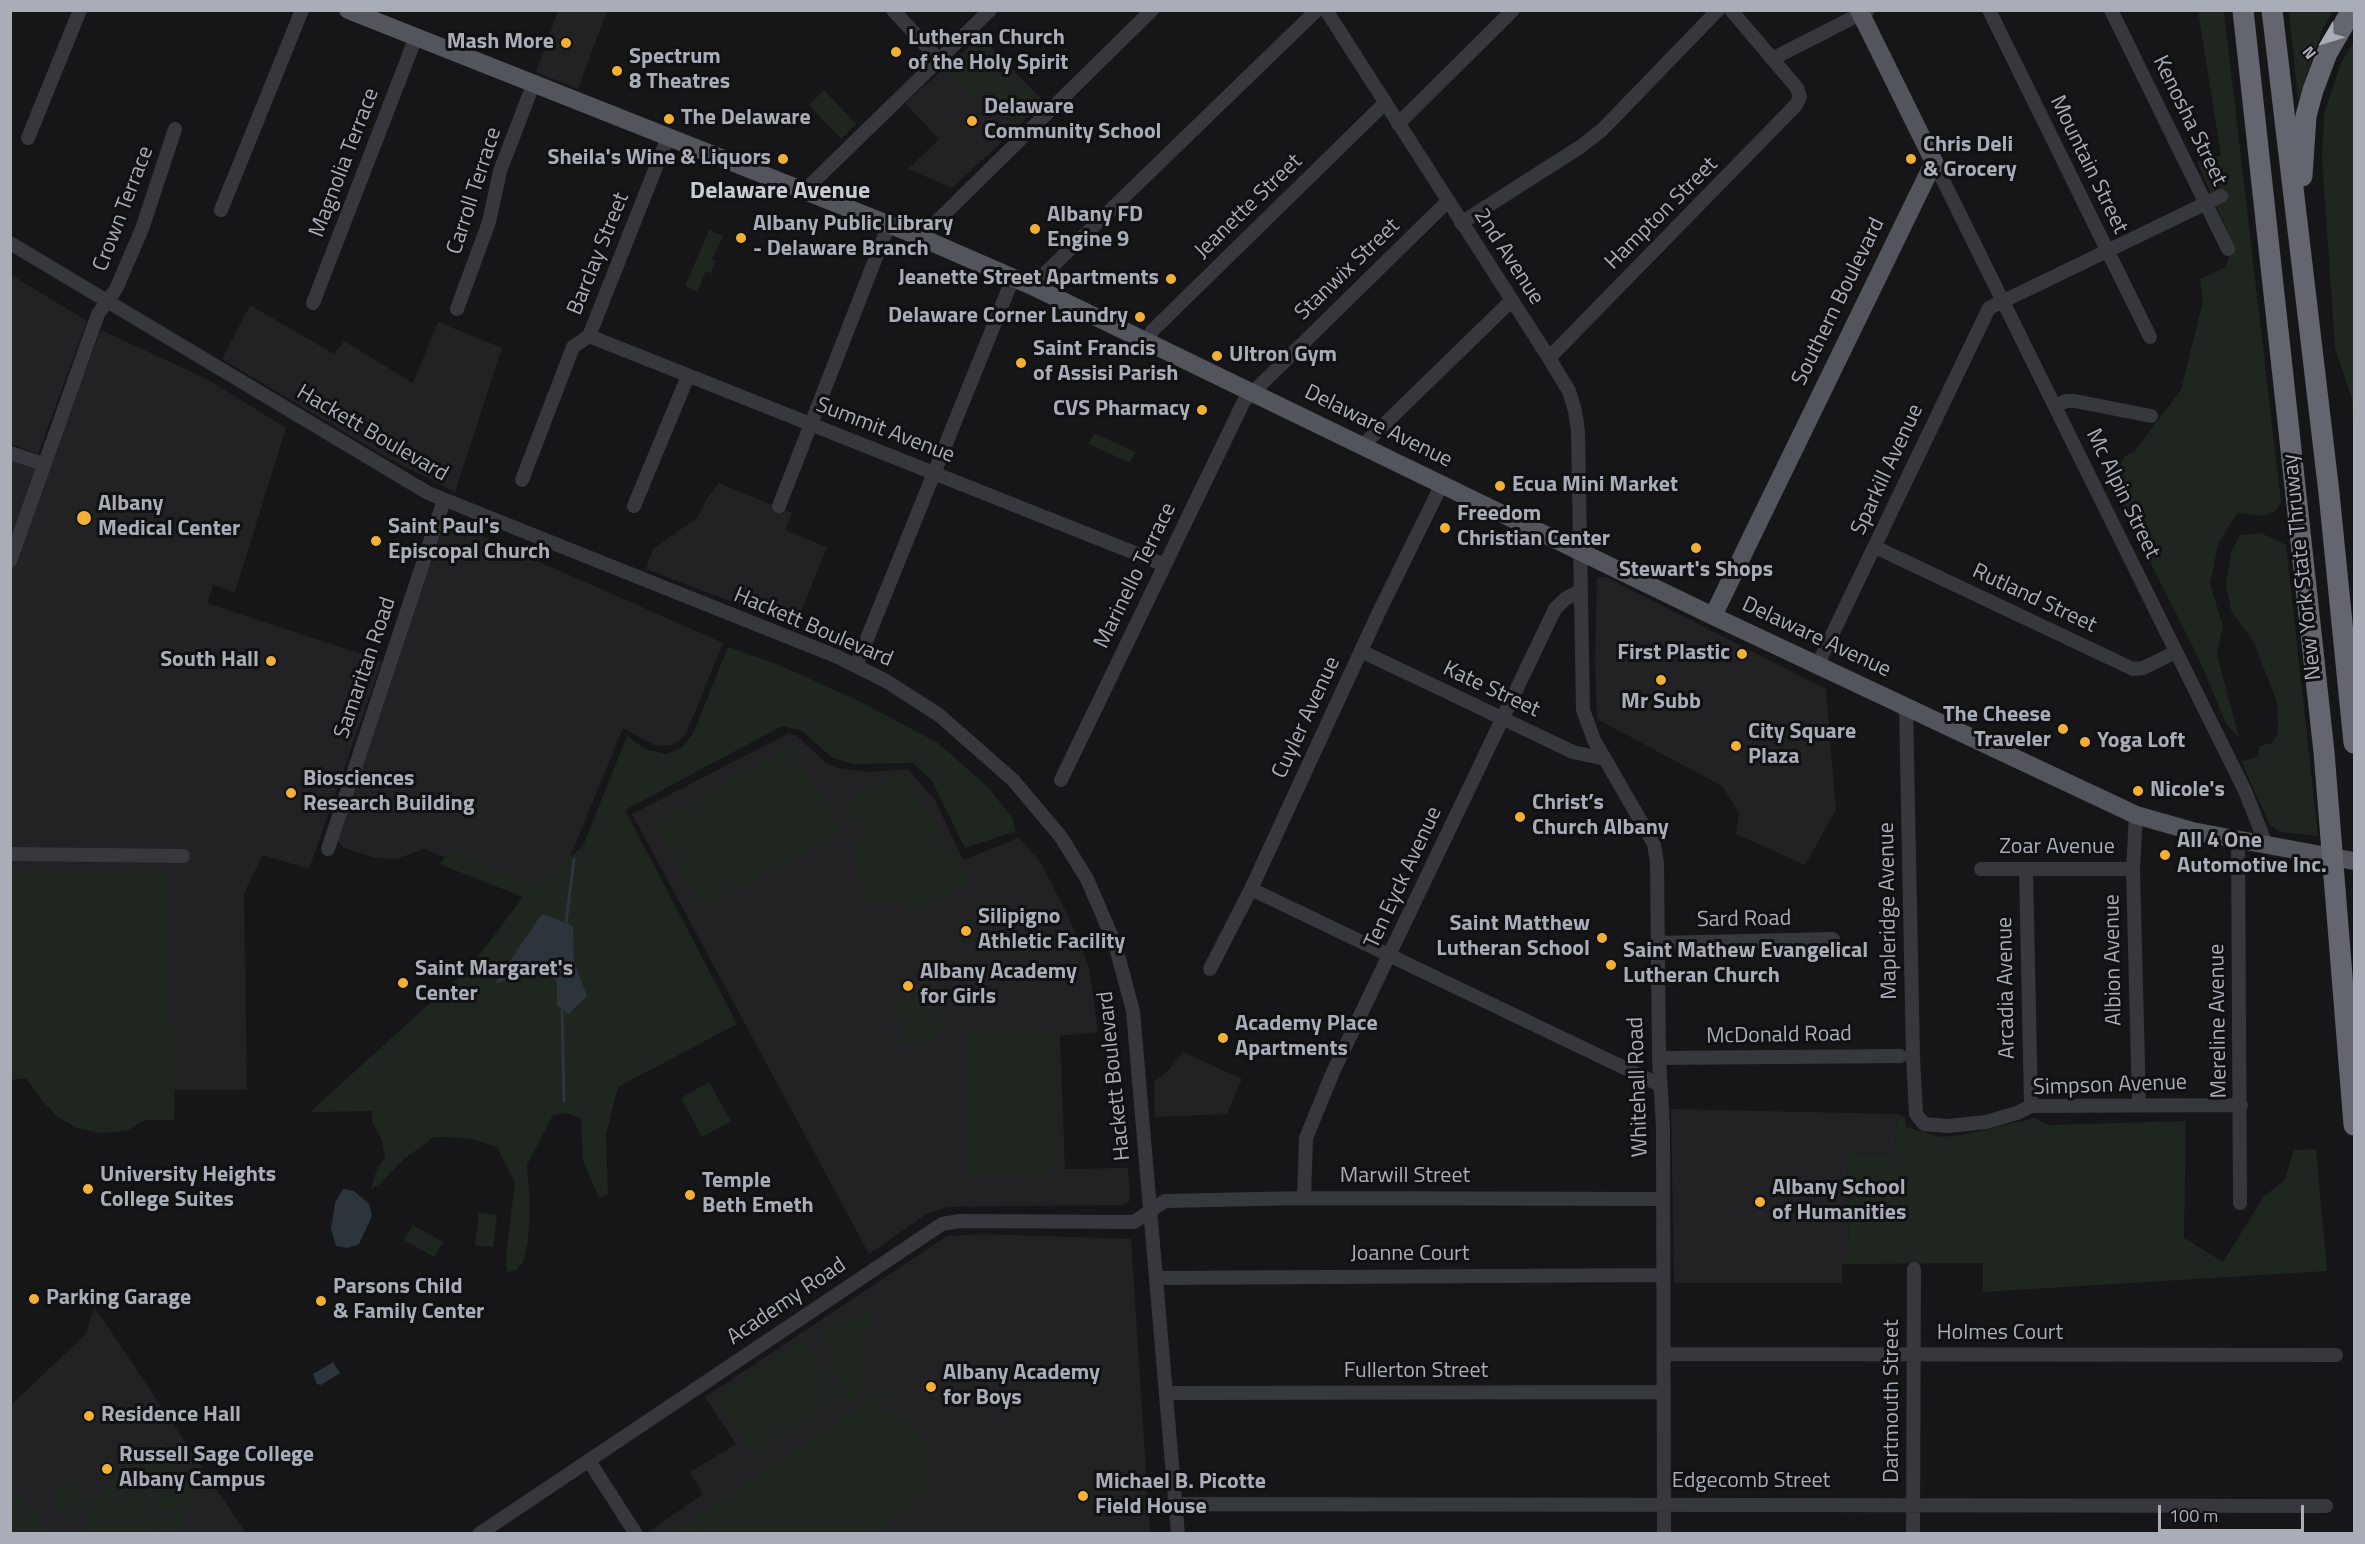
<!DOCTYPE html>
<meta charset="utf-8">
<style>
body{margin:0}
#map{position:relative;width:2365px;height:1544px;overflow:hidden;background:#161618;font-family:"Titillium Web",sans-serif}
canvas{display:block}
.frame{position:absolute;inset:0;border:12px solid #a8adb8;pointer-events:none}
.north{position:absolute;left:2293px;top:12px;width:60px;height:60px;-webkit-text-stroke:4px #111113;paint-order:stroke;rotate:232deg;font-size:16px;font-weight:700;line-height:24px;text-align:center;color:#a8adb8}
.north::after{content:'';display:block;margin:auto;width:21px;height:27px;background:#a8adb8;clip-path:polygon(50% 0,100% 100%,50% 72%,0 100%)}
.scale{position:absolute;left:2158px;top:1505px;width:146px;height:27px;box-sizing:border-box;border:3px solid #a8adb8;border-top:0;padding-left:8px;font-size:18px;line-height:21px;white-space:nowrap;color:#a8adb8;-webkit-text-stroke:4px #111113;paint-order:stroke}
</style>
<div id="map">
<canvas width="2365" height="1544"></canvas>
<div class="frame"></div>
<div class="north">N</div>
<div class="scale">100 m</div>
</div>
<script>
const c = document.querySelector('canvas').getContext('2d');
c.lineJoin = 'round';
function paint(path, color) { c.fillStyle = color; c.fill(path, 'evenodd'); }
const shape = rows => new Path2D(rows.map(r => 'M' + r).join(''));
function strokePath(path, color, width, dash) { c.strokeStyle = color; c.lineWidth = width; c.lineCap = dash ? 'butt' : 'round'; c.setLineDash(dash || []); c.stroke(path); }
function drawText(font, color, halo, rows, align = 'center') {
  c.font = font + ' "Titillium Web",sans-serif'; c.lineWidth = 6; c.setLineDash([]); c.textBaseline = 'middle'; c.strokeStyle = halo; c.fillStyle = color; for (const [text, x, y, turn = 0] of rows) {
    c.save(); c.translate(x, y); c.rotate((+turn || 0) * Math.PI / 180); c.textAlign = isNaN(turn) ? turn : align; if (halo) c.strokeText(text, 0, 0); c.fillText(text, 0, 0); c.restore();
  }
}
paint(shape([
 [558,11,607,11,578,89,536,72],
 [981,36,1044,102,952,188,908,169,939,139,905,103],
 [10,274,87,321,38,454,11,444],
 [250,305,334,354,344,341,413,383,438,322,502,348,455,492,384,456,222,359],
 [101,330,209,380,286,428,235,592,213,585,207,603,382,661,309,869,263,855,244,893,247,1090,175,1090,174,1120,145,1120,126,1131,101,1133,77,1128,57,1116,26,1078,11,1080,11,461,45,473],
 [719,483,792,513,785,530,827,547,795,626,646,569,653,549,698,517,706,500],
 [445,520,723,643,685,736,673,745,656,746,623,728,552,901,424,849,396,859,375,858,342,847,336,838],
 [1600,577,1606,577,1826,689,1836,810,1805,865,1736,834,1739,813,1722,786,1597,719,1595,661,1597,579],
 [789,733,797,736,826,763,838,768,867,772,908,769,935,800,963,860,1019,838,1040,861,1069,918,1089,967,1098,1032,1060,1036,1065,1169,1128,1168,1130,1201,1122,1205,948,1207,928,1213,869,1254,632,814],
 [1183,1052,1242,1079,1227,1114,1155,1117,1154,1082,1168,1071],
 [1671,1109,1897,1114,1895,1154,1847,1153,1849,1249,1842,1265,1842,1283,1674,1283],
 [984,1234,1131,1239,1150,1533,645,1534,703,1494,690,1472,736,1444,705,1397,947,1236],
 [94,1307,102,1318,246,1533,11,1534,11,1405,86,1334]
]), '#222225');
paint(shape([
 [2198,11,2224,11,2281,502,2276,511,2263,516,2237,513,2218,544,2210,584,2223,626,2217,654,2239,738,2226,724,2199,659,2110,482,2114,469,2125,456,2134,452,2181,390,2203,301,2200,279,2226,267,2233,244,2197,162,2221,155],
 [2289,11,2333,11,2323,29,2298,99],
 [980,39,1038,101,1020,120,987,87,971,98,949,71],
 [2354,41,2354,438,2352,399,2335,348,2322,158,2324,114,2341,63],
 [824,90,856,124,841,139,809,105],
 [709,230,723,236,712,259,716,261,711,273,706,271,697,292,685,286],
 [1094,433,1135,452,1130,463,1089,444],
 [2261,533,2286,545,2318,836,2280,832,2270,825,2241,761,2258,757,2259,746,2272,743,2278,733,2277,702,2254,643,2231,610,2226,584,2231,552,2240,535],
 [728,647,777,664,861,702,938,743,989,788,1012,818,1016,831,965,848,932,781,913,763,853,764,833,758,802,731,782,726,625,810,737,1024,618,1087,606,1135,608,1194,599,1198,583,1161,581,1118,566,1113,553,1115,527,1165,530,1206,528,1241,523,1262,516,1270,507,1272,506,1257,515,1182,497,1147,468,1138,434,1137,404,1159,380,1184,371,1189,376,1171,385,1157,382,1140,372,1122,372,1111,310,1112,472,965,523,897,439,864,452,850,524,882,541,882,583,846,627,736,645,749,667,754,682,747,693,734],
 [792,746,840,832,702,910,653,823],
 [904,770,969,882,910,916,902,900,873,904,863,898,854,852,857,838,864,834,846,803],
 [40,870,52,870,52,873,165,872,174,1120,145,1120,126,1131,101,1133,77,1128,57,1116,43,1102,26,1078,17,1079,10,1059,11,873,40,873],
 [922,984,942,996,943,1029,930,1043,898,1043,903,1022,895,1006,907,999,901,989,905,987,908,991],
 [968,1031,1054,1032,1052,1175,966,1174],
 [709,1082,731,1121,702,1137,681,1098],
 [1897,1114,1905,1117,1906,1127,1940,1137,1963,1135,2035,1118,2049,1125,2186,1121,2184,1238,2223,1262,2264,1196,2284,1181,2294,1150,2316,1149,2327,1271,1983,1292,1983,1263,1842,1264,1849,1249,1847,1153,1895,1154],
 [479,1212,497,1215,493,1247,475,1245],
 [413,1225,443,1242,434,1257,404,1240],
 [872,1312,856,1400,852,1404,848,1404,818,1329],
 [802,1338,841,1396,753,1454,715,1396],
 [884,1389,891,1399,877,1408,899,1415,911,1424,925,1448,929,1476,924,1489,911,1507,872,1533,699,1533,700,1528,691,1533,680,1533,678,1530],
 [161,1442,201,1498,182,1512,187,1522,172,1533,164,1533,158,1521,177,1512,175,1506,195,1496,182,1471,143,1490,131,1466],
 [127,1470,158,1533,90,1534,83,1531,94,1497],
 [180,1472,192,1496,157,1514,145,1491],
 [70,1478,86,1496,75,1526,68,1521,53,1496],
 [19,1496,27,1507,36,1508,47,1533,11,1533,11,1501]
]), '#1e261f');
paint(shape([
 [544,914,573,926,574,962,587,996,568,1014,557,1005,557,982,551,976,539,972,495,983,539,918],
 [343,1189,354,1191,369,1204,372,1216,359,1244,347,1248,336,1246,331,1229,335,1203],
 [333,1362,340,1373,321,1385,317,1384,313,1374]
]), '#2c353c');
strokePath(shape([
 [566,923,574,859],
 [562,1010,564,1101]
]), '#2c353c', 3);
strokePath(shape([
 [893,10,939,60],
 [1326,10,1549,358,1569,391,1575,411,1578,431,1583,710,1594,740,1654,844,1657,863,1659,1058,1663,1128,1664,1534],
 [1989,10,2150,337],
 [2111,10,2228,249],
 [1772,59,1868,10],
 [1398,124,1513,10],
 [28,138,80,10],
 [1935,164,2245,791,2266,844],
 [804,191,990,10],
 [221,210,302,10],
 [1461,223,1580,147,1602,130,1718,10],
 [921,237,1152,10],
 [10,243,428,493,838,657,886,681,939,715,1013,780,1061,837,1087,879,1115,944,1133,1011,1178,1534],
 [1032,286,1317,10],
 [313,303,416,37],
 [457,309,489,222,500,171,533,85],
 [589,336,1165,565],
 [1148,342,1152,331,1384,104],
 [1549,358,1796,105,1800,97,1797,88,1731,10],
 [2055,406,2066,401,2075,401,2151,416],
 [1362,446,1512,300],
 [10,453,43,464],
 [522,480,573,347,589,336,668,137],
 [634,506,688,376],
 [779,506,889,224],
 [1875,547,2133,669,2143,668,2176,652],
 [10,561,98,314,116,289,142,229,175,129],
 [1361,651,1573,752,1605,759],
 [1818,664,1989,308,2221,196],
 [856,666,1013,278],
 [1906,706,1913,1056,1916,1114,1924,1124,1948,1126,1986,1122,2017,1113,2031,1106,2241,1105],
 [1061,780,1244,401,1447,202],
 [2136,815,2133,869,2139,1104],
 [2238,839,2240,1203],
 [328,849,444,500],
 [10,854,183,856],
 [1981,869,2133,869],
 [2026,869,2031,1106],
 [1251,889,1660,1085],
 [1657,943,1833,939],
 [1210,969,1251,889,1378,614,1442,484],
 [1659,1058,1900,1056],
 [1304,1198,1306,1138,1333,1072,1555,609,1565,599,1580,591],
 [1158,1278,1663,1275],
 [1664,1354,2336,1355],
 [1168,1393,1664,1392],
 [589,1461,636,1534],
 [1176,1504,2326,1506],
 [479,1534,942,1224,960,1221,1134,1222,1165,1201,1304,1198,1662,1199],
 [1913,1534,1914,1269]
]), '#37383d', 14);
strokePath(shape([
 [348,10,908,232,1032,286,1713,616,2136,815,2192,831,2354,861],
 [1713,616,1929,172,1935,164,1859,10]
]), '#53555c', 18);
strokePath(shape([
 [2243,10,2324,752,2354,1125],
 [2272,10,2329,493,2354,743],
 [2302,176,2306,116,2313,90,2327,53,2352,10]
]), '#63666e', 21);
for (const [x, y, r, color] of [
 [566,43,6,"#f2b134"],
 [896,52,6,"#f2b134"],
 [617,71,6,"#f2b134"],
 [669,119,6,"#f2b134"],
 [972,121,6,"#f2b134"],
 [783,159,6,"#f2b134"],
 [1911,159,6,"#f2b134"],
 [1035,229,6,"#f2b134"],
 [741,238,6,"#f2b134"],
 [1171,279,6,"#f2b134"],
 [1140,317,6,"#f2b134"],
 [1217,356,6,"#f2b134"],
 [1021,363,6,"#f2b134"],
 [1202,410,6,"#f2b134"],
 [1500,486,6,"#f2b134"],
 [84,518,8,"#f2b134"],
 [1445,528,6,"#f2b134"],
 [376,541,6,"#f2b134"],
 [1696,548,6,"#f2b134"],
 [1742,654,6,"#f2b134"],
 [271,661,6,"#f2b134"],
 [1661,680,6,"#f2b134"],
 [2063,729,6,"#f2b134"],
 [2085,742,6,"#f2b134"],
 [1736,746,6,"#f2b134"],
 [2138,791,6,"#f2b134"],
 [291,793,6,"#f2b134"],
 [1520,817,6,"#f2b134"],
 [2165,855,6,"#f2b134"],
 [966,931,6,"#f2b134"],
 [1602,938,6,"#f2b134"],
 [1611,965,6,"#f2b134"],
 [403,983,6,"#f2b134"],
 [908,986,6,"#f2b134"],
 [1223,1038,6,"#f2b134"],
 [88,1189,6,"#f2b134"],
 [690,1195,6,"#f2b134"],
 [1760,1202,6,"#f2b134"],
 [34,1299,6,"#f2b134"],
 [321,1301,6,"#f2b134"],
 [931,1387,6,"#f2b134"],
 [89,1416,6,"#f2b134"],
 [107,1469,6,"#f2b134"],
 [1083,1496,6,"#f2b134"]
]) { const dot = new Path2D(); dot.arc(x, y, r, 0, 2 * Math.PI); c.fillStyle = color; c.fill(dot); strokePath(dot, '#111113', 2); }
drawText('bold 22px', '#a8adb8', '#111113', [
 ["Lutheran Church",908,39],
 ["of the Holy Spirit",908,64],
 ["Mash More",554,43,"right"],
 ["Spectrum",629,58],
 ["8 Theatres",629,83],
 ["Delaware",984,108],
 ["Community School",984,133],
 ["The Delaware",681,119],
 ["Chris Deli",1923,146],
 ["& Grocery",1923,171],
 ["Sheila's Wine & Liquors",771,159,"right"],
 ["Albany FD",1047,216],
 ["Engine 9",1047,241],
 ["Albany Public Library",753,225],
 ["- Delaware Branch",753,250],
 ["Jeanette Street Apartments",1159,279,"right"],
 ["Delaware Corner Laundry",1128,317,"right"],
 ["Saint Francis",1033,350],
 ["of Assisi Parish",1033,375],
 ["Ultron Gym",1229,356],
 ["CVS Pharmacy",1190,410,"right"],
 ["Ecua Mini Market",1512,486],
 ["Albany",98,505],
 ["Medical Center",98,530],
 ["Freedom",1457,515],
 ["Christian Center",1457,540],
 ["Saint Paul's",388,528],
 ["Episcopal Church",388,553],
 ["Stewart's Shops",1696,571,"center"],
 ["First Plastic",1730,654,"right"],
 ["South Hall",259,661,"right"],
 ["Mr Subb",1661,703,"center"],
 ["The Cheese",2051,716,"right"],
 ["Traveler",2051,741,"right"],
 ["City Square",1748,733],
 ["Plaza",1748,758],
 ["Yoga Loft",2097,742],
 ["Biosciences",303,780],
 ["Research Building",303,805],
 ["Nicole's",2150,791],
 ["Christ’s",1532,804],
 ["Church Albany",1532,829],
 ["All 4 One",2177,842],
 ["Automotive Inc.",2177,867],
 ["Silipigno",978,918],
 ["Athletic Facility",978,943],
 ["Saint Matthew",1590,925,"right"],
 ["Lutheran School",1590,950,"right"],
 ["Saint Mathew Evangelical",1623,952],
 ["Lutheran Church",1623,977],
 ["Saint Margaret's",415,970],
 ["Center",415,995],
 ["Albany Academy",920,973],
 ["for Girls",920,998],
 ["Academy Place",1235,1025],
 ["Apartments",1235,1050],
 ["University Heights",100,1176],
 ["College Suites",100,1201],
 ["Temple",702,1182],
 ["Beth Emeth",702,1207],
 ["Albany School",1772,1189],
 ["of Humanities",1772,1214],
 ["Parsons Child",333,1288],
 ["& Family Center",333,1313],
 ["Parking Garage",46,1299],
 ["Albany Academy",943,1374],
 ["for Boys",943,1399],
 ["Residence Hall",101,1416],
 ["Russell Sage College",119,1456],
 ["Albany Campus",119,1481],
 ["Michael B. Picotte",1095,1483],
 ["Field House",1095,1508]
], 'left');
drawText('22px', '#a8adb8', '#111113', [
 ["Kenosha Street",2189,121,64],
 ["Magnolia Terrace",345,163,-69],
 ["Mountain Street",2088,165,64],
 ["Carroll Terrace",475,191,-72],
 ["Jeanette Street",1249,207,-44],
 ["Crown Terrace",124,209,-69],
 ["Hampton Street",1662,214,-45],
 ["Barclay Street",599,254,-68],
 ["2nd Avenue",1508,257,57],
 ["Stanwix Street",1348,270,-44],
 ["Southern Boulevard",1839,302,-64],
 ["Delaware Avenue",1378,427,26],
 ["Summit Avenue",885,431,21],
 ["Hackett Boulevard",372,434,30],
 ["Sparkill Avenue",1888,470,-65],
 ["Mc Alpin Street",2122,494,64],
 ["New York State Thruway",2303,567,-96],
 ["Marinello Terrace",1136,576,-64],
 ["Rutland Street",2034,599,25],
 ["Hackett Boulevard",813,628,23],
 ["Delaware Avenue",1816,638,25],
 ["Samaritan Road",366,668,-71],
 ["Kate Street",1491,690,25],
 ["Cuyler Avenue",1307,718,-65],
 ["Zoar Avenue",2057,848],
 ["Ten Eyck Avenue",1404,878,-65],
 ["Mapleridge Avenue",1889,911,-91],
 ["Sard Road",1744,920,-1],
 ["Albion Avenue",2114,960,-91],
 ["Arcadia Avenue",2007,988,-91],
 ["Mereline Avenue",2219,1021,-91],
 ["McDonald Road",1779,1036,-1],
 ["Hackett Boulevard",1115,1076,-96],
 ["Simpson Avenue",2110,1086,-2],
 ["Whitehall Road",1639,1087,-92],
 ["Marwill Street",1405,1177],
 ["Joanne Court",1410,1255],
 ["Academy Road",787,1302,-34],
 ["Holmes Court",2000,1334],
 ["Fullerton Street",1416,1372],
 ["Dartmouth Street",1893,1401,-90],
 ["Edgecomb Street",1751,1482]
]);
drawText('bold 24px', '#c9ccd4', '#111113', [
 ["Delaware Avenue",780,192]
]);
</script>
